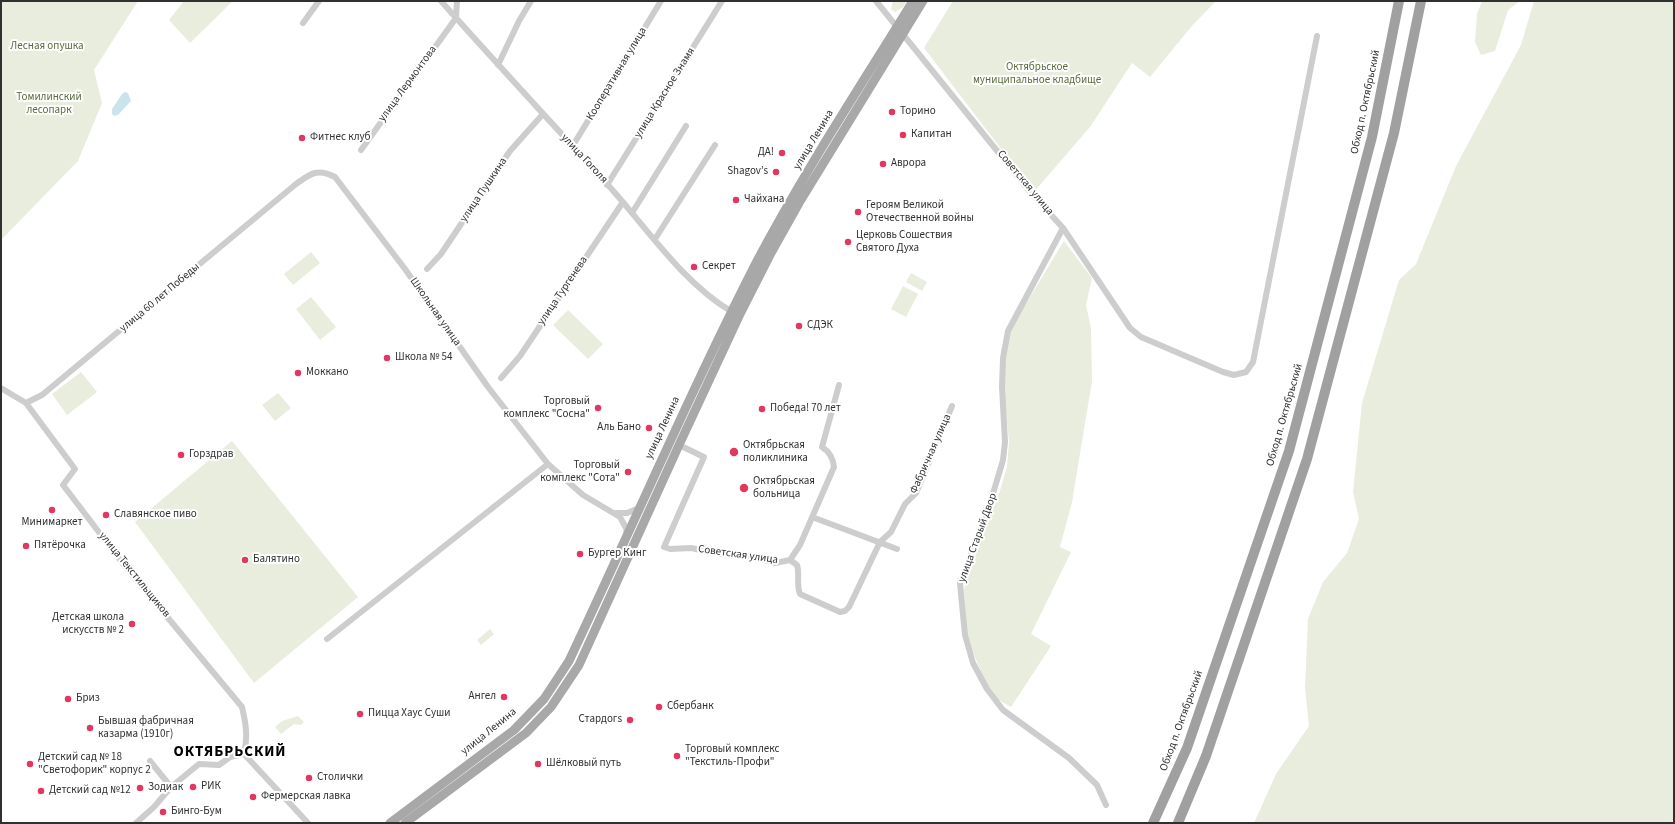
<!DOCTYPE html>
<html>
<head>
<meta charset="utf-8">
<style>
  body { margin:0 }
  #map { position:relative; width:1675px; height:824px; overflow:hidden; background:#fff; font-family:"Source Sans 3",sans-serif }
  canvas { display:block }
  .frame { position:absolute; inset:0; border:2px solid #303030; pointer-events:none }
</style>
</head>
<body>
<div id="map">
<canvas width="1675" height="824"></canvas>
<div class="frame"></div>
</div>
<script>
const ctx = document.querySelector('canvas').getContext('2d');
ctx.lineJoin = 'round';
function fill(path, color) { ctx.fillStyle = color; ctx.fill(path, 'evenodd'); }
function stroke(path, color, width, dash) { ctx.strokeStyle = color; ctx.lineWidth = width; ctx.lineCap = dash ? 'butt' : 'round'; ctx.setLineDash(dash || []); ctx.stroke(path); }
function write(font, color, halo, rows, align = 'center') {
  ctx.font = font + ' "Source Sans 3",sans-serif'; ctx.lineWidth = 4; ctx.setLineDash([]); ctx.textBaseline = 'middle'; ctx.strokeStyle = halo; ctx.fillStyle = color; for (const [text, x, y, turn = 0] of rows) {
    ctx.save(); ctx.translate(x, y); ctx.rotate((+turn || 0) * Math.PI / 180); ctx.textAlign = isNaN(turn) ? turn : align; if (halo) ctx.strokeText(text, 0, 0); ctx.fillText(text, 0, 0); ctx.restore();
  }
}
const green = new Path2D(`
  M1 1H138L94 70 102 103 78 161 1 240Z
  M184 1H233L190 43 169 20Z
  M893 1H907L903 7 895 12 891 9Z
  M953 1H1216L1191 27 1150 77 1132 63 1090 127 1034 192 924 48Z
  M1482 1H1520L1508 10 1495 51 1481 55 1475 42 1477 14Z
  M1534 1H1674V819L1670 823H1254L1276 774 1309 726 1305 688 1308 619 1323 582 1347 553 1359 519 1353 492 1362 403 1399 280 1416 264 1456 166 1521 45Z
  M1064 241 1092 278 1086 305 1091 328 1092 381 1072 502 1060 547 1071 552 1031 634 1051 646 1011 707 997 699 984 679 971 647 967 633 964 590 968 574 998 497 1007 467 1009 442 1003 383V349L1010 330Z
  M311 252 320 263 293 285 284 274Z
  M911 273 927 282 922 291 906 282Z
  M903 286 918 294 906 317 891 309Z
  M311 297 336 327 320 340 296 309Z
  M568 310 603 344 588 359 553 325Z
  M81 372 97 392 67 415 52 394Z
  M278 393 291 408 275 421 262 405Z
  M232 441 358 597 254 683 135 522Z
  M490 629 494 634 481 645 477 640Z
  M298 716 304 722 301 725 294 724 281 734 275 727 282 721Z`);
const water = new Path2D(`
  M125 92 128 93 131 101 118 115 114 116 112 114V109L122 94Z`);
const minor = new Path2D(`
  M441 1C496 63 552 123 608 185 647 228 681 281 732 312
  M876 1 1032 194 1063 228 1130 328 1141 337 1223 372 1234 375 1246 372 1253 362 1317 36
  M456 18 457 1
  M303 23 319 1
  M498 65 519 21 531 1
  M572 147 661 1
  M361 150 456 18
  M607 185 722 1
  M632 213 686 126
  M1063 228 1008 331 1003 358 1002 387 1005 442 1003 460 986 517 960 582 961 594 965 635 973 663 987 689 1003 710 1069 758 1097 785 1106 805
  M655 239 715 145
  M427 269 441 254 510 151 543 114
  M501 378 520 356 623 202
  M1 388 26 403 42 395 296 184C311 173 318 168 335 177L405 269 488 387 548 464 583 495 620 517 626 528 627 535
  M26 403 75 469 63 485 124 565 242 707C246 724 248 737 244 754
  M679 445 704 457 664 547 670 549 691 548 722 554 747 555 775 563 790 560 800 545 834 467C833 458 830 452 822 447L839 385
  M616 513H627L639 508
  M812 517 897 549
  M790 560 797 565C800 574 796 584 800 594L840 612 845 611 849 607 880 542 891 532 905 504 916 493 952 406
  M327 639 548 464
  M150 761 171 787
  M136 823 154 807 171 787 199 764 219 765 230 757 244 754 308 823`);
const primary = new Path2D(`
  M390 823 514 730 544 699 569 661C632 528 690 392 757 261 804 172 860 87 913 1
  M405 823 526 733 551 707 579 665 679 445 739 316 771 253 799 203 923 1`);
const trunk = new Path2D(`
  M1153 823 1187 748 1289 451 1372 137 1399 1
  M1178 823 1206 756 1307 459 1394 133 1421 1`);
const markers = [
  [892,112,4,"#e2375f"],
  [903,135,4,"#e2375f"],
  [302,138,4,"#e2375f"],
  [782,153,4,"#e2375f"],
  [883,164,4,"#e2375f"],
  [776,172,4,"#e2375f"],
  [736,200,4,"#e2375f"],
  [858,212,4,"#e2375f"],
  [848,242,4,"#e2375f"],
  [694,267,4,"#e2375f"],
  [799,326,4,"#e2375f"],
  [387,358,4,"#e2375f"],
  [298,373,4,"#e2375f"],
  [598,408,4,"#e2375f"],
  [762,409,4,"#e2375f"],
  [649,428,4,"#e2375f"],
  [734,452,5,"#e2375f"],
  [181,455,4,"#e2375f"],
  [628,472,4,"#e2375f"],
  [744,488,5,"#e2375f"],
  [52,510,4,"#e2375f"],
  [106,515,4,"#e2375f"],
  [26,546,4,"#e2375f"],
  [580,554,4,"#e2375f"],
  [245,560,4,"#e2375f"],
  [132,624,4,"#e2375f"],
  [504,697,4,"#e2375f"],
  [68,699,4,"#e2375f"],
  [659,707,4,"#e2375f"],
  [360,714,4,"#e2375f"],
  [630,720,4,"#e2375f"],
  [90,728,4,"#e2375f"],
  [677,756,4,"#e2375f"],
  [30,764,4,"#e2375f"],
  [538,764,4,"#e2375f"],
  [309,778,4,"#e2375f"],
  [193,787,4,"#e2375f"],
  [140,788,4,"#e2375f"],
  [41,791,4,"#e2375f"],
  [253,797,4,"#e2375f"],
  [163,812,4,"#e2375f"]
];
const parkNames = [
  ["Лесная опушка",47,47],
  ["Октябрьское",1037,68],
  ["муниципальное кладбище",1037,81],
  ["Томилинский",49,98],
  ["лесопарк",49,111]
];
const streetNames = [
  ["Кооперативная улица",617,74,-59],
  ["улица Лермонтова",408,84,-54],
  ["улица Красное Знамя",665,93,-58],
  ["Обход п. Октябрьский",1366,102,-78],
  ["улица Ленина",814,140,-59],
  ["улица Гоголя",584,159,47],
  ["Советская улица",1025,183,50],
  ["улица Пушкина",484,190,-56],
  ["улица Тургенева",563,291,-56],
  ["улица 60 лет Победы",160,298,-40],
  ["Школьная улица",435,312,55],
  ["Обход п. Октябрьский",1285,415,-74],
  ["улица Ленина",663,428,-65],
  ["Фабричная улица",931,454,-66],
  ["улица Старый Двор",978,538,-70],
  ["Советская улица",738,555,8],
  ["улица Текстильщиков",134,575,51],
  ["Обход п. Октябрьский",1182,721,-70],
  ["улица Ленина",489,732,-39]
];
const poiNames = [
  ["Торино",900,112],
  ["Капитан",911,135],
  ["Фитнес клуб",310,138],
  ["ДА!",774,153,"right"],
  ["Аврора",891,164],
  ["Shagov’s",768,172,"right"],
  ["Чайхана",744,200],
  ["Героям Великой",866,206],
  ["Отечественной войны",866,219],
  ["Церковь Сошествия",856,236],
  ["Святого Духа",856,249],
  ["Секрет",702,267],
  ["СДЭК",807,326],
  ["Школа № 54",395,358],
  ["Моккано",306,373],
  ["Торговый",590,402,"right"],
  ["комплекс \"Сосна\"",590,415,"right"],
  ["Победа! 70 лет",770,409],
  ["Аль Бано",641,428,"right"],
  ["Октябрьская",743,446],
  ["поликлиника",743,459],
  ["Горздрав",189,455],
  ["Торговый",620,466,"right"],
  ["комплекс \"Сота\"",620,479,"right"],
  ["Октябрьская",753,482],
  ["больница",753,495],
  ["Славянское пиво",114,515],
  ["Минимаркет",52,523,"center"],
  ["Пятёрочка",34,546],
  ["Бургер Кинг",588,554],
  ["Балятино",253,560],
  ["Детская школа",124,618,"right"],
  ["искусств № 2",124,631,"right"],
  ["Ангел",496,697,"right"],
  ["Бриз",76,699],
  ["Сбербанк",667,707],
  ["Пицца Хаус Суши",368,714],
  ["Стардогs",622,720,"right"],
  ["Бывшая фабричная",98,722],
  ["казарма (1910г)",98,735],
  ["Торговый комплекс",685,750],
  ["\"Текстиль-Профи\"",685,763],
  ["Детский сад № 18",38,758],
  ["\"Светофорик\" корпус 2",38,771],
  ["Шёлковый путь",546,764],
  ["Столички",317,778],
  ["РИК",201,787],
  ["Зодиак",148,788],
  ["Детский сад №12",49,791],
  ["Фермерская лавка",261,797],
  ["Бинго-Бум",171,812]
];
const districtNames = [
  ["ОКТЯБРЬСКИЙ",230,753]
];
fill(green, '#e8edde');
fill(water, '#cbe4ec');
stroke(minor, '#cdcdcd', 6);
stroke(primary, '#a8a8a8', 9);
stroke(trunk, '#a0a0a0', 10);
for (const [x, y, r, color] of markers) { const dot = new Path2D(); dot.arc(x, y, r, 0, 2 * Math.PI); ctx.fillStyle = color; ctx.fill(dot); stroke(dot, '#fff', 1.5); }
write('11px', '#5a6b3e', '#fff', parkNames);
write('11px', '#303030', '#fff', streetNames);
write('11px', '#303030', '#fff', poiNames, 'left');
ctx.letterSpacing = '1px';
write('bold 15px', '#000', '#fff', districtNames);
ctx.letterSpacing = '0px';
</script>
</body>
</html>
